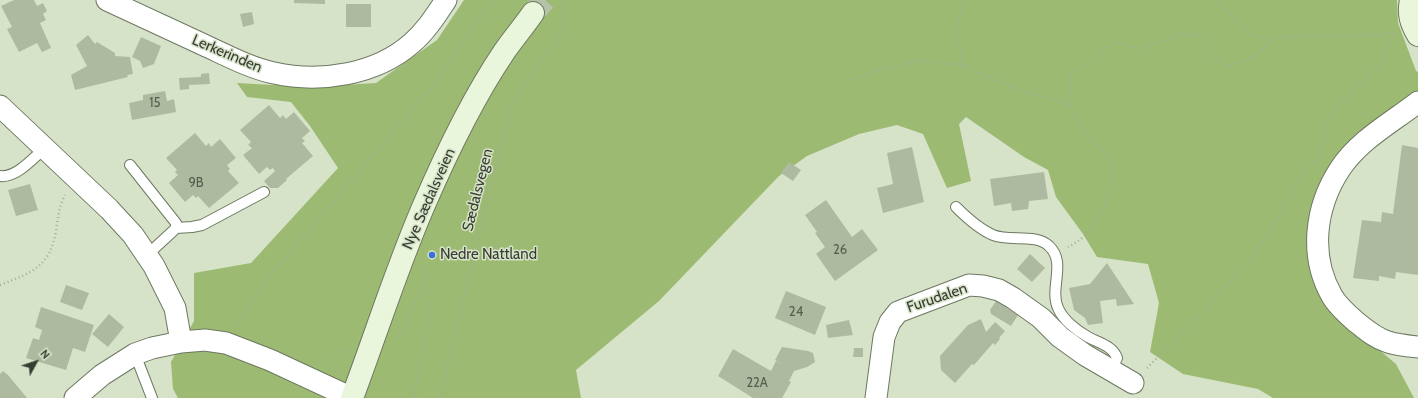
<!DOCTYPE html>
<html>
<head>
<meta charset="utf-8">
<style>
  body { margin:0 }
  #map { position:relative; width:1418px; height:398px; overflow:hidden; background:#d7e3c9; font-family:Cabin,sans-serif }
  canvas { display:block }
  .north { position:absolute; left:16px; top:342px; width:40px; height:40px; -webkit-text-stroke:3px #d7e3c9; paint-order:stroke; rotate:50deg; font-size:11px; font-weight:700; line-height:16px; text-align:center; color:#383d32 }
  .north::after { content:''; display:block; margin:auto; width:14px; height:18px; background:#383d32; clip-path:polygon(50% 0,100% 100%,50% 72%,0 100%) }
</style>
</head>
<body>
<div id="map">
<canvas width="1418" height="398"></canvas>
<div class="north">N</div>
</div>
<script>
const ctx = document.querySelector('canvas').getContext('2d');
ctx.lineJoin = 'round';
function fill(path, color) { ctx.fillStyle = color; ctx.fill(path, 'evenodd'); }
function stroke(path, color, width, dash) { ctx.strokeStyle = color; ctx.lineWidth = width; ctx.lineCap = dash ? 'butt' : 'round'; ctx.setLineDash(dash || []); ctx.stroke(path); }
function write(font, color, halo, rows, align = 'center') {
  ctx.font = font + ' Cabin,sans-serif'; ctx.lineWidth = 3; ctx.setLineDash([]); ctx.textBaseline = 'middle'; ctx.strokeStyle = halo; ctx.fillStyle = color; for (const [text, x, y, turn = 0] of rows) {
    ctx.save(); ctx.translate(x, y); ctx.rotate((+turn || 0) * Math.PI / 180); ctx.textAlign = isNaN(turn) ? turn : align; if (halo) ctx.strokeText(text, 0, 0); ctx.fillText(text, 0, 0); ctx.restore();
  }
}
const green = new Path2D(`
  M464 0H1397L1398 23 1416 71 1418 72V112L1379 130 1311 213 1333 313 1358 337 1378 349 1396 364 1414 398H1273L1258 389 1183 374 1150 352 1159 303 1148 264 1097 257 1083 234 1056 197 1048 170 1024 157 966 117 959 124 971 181 947 188 923 134 897 125 859 134 807 156 779 176 659 301 576 370 581 398H178L173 389 171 362 194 321V273L251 263 338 168 310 126 291 102 247 97 237 83 309 87 376 83 437 40Z`);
const building = new Path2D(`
  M14 0H34L37 6 43 3 47 11 43 14 46 20 40 23 51 48 42 52 37 43 19 52 7 29 12 27 1 6Z
  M294 0H325V4L294 3Z
  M346 4H371V27H346Z
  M252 12 254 24 243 27 240 14Z
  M88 35 95 44 97 42 115 53V56L130 57 133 74 127 75 128 77 75 90 71 75 87 66 76 45Z
  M141 37 161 46 154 64 143 68 140 61 132 57Z
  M209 73 210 84 189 85V89L180 90 179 78 201 77V74Z
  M165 91 167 101 174 99 176 112 132 120 129 103 143 100V95Z
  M269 105 280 118 283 115 286 119 294 112 310 131 302 138 305 141 302 143 313 156 286 179 287 180 278 188H270L264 181 275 171 273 168 270 170 267 167 259 174 243 155 252 148 248 145 251 142 240 130Z
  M195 133 206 146 209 143 211 147 220 139 236 158 227 165 230 169 228 171 239 183 209 208 198 196 196 198 193 195 185 202 169 183 178 175 175 172 177 170 166 158Z
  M1402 145 1418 148V275L1396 272 1395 279 1379 276V281L1353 278 1362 220 1381 222 1382 212 1393 214Z
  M912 147 924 202 883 213 877 188 893 184 887 153Z
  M789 162 801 170 793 181 781 173Z
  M1044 172 1048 199 1029 201 1028 209 1012 211 1011 203 994 206 990 179Z
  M30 184 38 210 16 216 8 190Z
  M826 200 852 237 862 229 878 250 835 281 816 254 825 247 815 233 817 232 805 215Z
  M1030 254 1045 268 1032 282 1017 269Z
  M1107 263 1134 304 1117 306 1116 299 1100 301 1103 323 1088 325 1085 318 1074 310 1069 288 1090 284Z
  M66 285 89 293 82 310 60 302Z
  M786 291 826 307 815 335 775 318Z
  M996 301 1018 315 1011 326 991 314 990 310Z
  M41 307 94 325 85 352 73 348 66 370 26 358 33 338 39 340 42 330 35 327Z
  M109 314 124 327 108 347 92 334Z
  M981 319 986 332 995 322 1005 331 999 338 1000 339 995 345 993 343 974 365 972 364 955 383 941 370 940 356 968 325Z
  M849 320 853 335 828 338 826 325Z
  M782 347 808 351 813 353 815 362 807 367 794 371 789 381 791 382 782 398H753L718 376 733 349 771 371 776 361 784 365 775 360Z
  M854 348H863V357H853Z
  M3 371 8 375 27 398H0V374Z`);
const secondaryTunnel = new Path2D(`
  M533 13 545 0`);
const path = new Path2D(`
  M1213 0 1255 36 1271 39
  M961 65V48L957 33 962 5 965 0
  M849 80 879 70 900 67 919 60 961 65 990 77 1022 92 1047 97 1070 106 1082 127 1100 147 1114 165C1111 176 1110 188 1107 199 1101 221 1088 237 1068 247
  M1070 106V74L1098 57 1102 51 1118 42 1137 49 1164 41 1176 34 1209 36 1211 56 1227 66C1251 60 1255 57 1272 39L1293 36 1381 35 1394 32
  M1321 156 1323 139 1328 121 1338 107 1353 91 1381 64 1388 42 1395 35
  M0 285C31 273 50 267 56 231 58 218 59 206 65 195
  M238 325 265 282 426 93 494 0
  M398 337 405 327 427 272
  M324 363C328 354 340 353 347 348
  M1147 368 1200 315 1253 256 1283 208 1306 170 1321 156H1324
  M414 398 428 323 427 272 422 267
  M440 398 492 179 510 112 519 92 559 38 565 21 563 0`);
const lane = new Path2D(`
  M130 165 176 223V228L172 232 147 255
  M0 176C17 178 33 158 45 148
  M956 207C967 218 979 229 993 235 1009 242 1036 233 1049 246 1067 263 1049 288 1058 308 1063 320 1077 331 1088 337 1099 343 1113 346 1117 358L1111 372
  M176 228 192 227 202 225 264 192
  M135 354 152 398`);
const street = new Path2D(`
  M107 0C139 15 172 30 204 45 226 55 250 68 274 73 320 83 376 75 412 43 426 31 436 15 446 0
  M1418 102C1391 123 1359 140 1340 169 1315 207 1309 256 1332 296 1337 305 1347 314 1355 321 1365 329 1375 338 1388 342 1397 345 1408 346 1418 347
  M0 106 109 209 133 235 154 266 175 308 181 342
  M75 398 102 375 135 354 152 348 181 342 205 340 226 343 270 360 352 398
  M876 398 884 337 890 322 898 312 969 285 983 286 999 290 1013 298 1041 318 1060 337 1085 355 1133 383`);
const secondary = new Path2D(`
  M1411 0C1408 14 1411 23 1418 35
  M352 398C376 334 397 267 424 205 446 154 473 98 504 52 513 39 524 26 533 13`);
const markers = [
  [432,255,4,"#3b6ede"]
];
const numberNames = [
  ["15",155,103],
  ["9B",196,183],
  ["26",840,250],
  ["24",796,312],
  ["22A",757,383]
];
const streetNames = [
  ["Lerkerinden",227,54,23],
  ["Sædalsvegen",478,190,-76],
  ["Nye Sædalsveien",429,199,-66],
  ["Furudalen",937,298,-19]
];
const poiNames = [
  ["Nedre Nattland",440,255]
];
fill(green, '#9cba72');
fill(building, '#aebaa0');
stroke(secondaryTunnel, '#b7c2ab', 22, [22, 11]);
stroke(lane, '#6d7860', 12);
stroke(street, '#6d7860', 23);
stroke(secondary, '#6d7860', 24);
stroke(path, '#a3ac97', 2.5, [1, 3]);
stroke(lane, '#fff', 10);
stroke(street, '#fff', 21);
stroke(secondary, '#eaf6db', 22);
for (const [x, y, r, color] of markers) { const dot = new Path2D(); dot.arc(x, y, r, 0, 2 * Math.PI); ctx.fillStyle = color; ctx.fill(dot); stroke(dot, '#d7e3c9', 1.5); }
write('13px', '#565c4e', null, numberNames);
write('15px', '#383d32', '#d7e3c9', streetNames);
write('15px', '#383d32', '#d7e3c9', poiNames, 'left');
</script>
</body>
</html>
